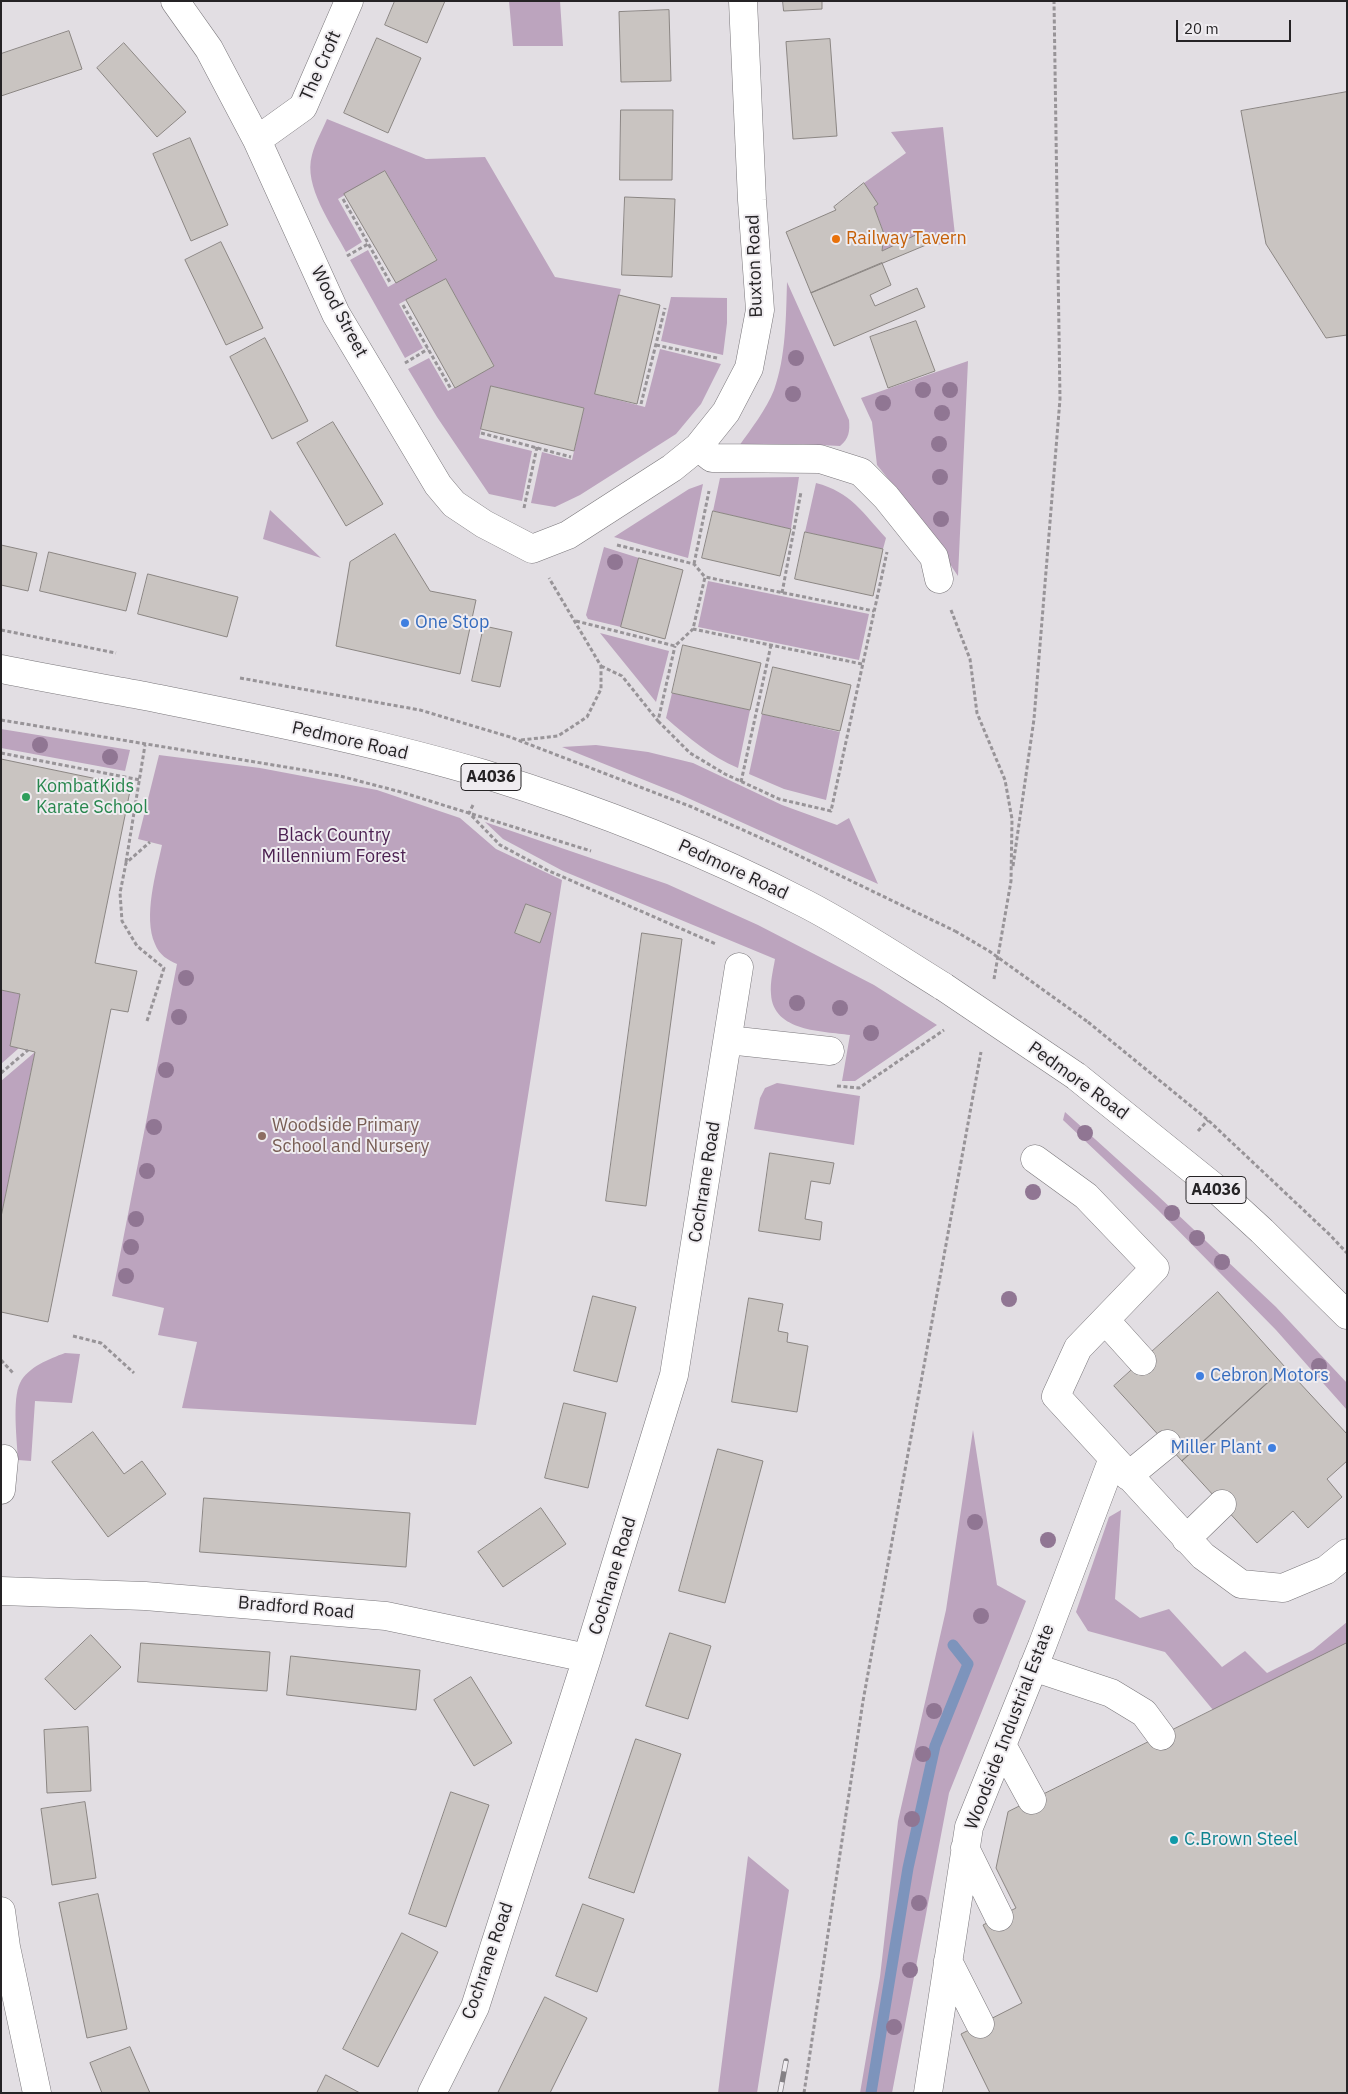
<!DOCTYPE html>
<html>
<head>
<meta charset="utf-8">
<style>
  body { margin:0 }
  #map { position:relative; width:1348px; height:2094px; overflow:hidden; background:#e2dee3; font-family:"IBM Plex Sans",sans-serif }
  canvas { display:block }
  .frame { position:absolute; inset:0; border:2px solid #252325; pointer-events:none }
  .scale { position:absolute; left:1176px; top:20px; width:115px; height:22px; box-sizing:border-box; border:2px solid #252325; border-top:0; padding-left:6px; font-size:15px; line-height:18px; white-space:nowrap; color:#252325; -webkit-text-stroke:4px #efecf0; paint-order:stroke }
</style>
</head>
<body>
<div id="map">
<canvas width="1348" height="2094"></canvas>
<div class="frame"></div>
<div class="scale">20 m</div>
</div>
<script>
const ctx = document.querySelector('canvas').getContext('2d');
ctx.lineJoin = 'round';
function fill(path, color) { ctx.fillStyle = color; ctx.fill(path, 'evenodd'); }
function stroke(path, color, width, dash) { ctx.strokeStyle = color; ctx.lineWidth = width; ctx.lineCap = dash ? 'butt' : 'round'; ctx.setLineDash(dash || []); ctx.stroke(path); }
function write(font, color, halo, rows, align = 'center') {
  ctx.font = font + ' "IBM Plex Sans",sans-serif'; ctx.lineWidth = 4; ctx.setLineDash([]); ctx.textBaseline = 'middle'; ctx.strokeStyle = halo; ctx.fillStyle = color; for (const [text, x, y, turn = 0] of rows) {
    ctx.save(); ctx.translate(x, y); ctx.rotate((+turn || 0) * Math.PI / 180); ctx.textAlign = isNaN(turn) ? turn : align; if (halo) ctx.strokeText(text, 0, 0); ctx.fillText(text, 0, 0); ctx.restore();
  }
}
const green = new Path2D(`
  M509 1H560L563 46H513Z
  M327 119 426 159 485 157 555 277 621 289 595 394 645 407 660 349 721 364 701 404 676 434 580 495 555 507 531 503 542 452 572 460 584 408 491 386 479 438 532 451 522 501 489 494 437 417 408 369 429 358 448 391 494 366 446 279 399 304 423 348 405 358 350 260 368 250 388 287 437 259 385 171 338 199 362 242 346 252C332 225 303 186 312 155 315 143 322 131 327 119Z
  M943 127 956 244 926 245 920 234 882 251 884 234 874 207 878 204 864 183 906 153 891 132Z
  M787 282 849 420C850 431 849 439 840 446L802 444 739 446C751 429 766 410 774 390 786 357 786 317 787 282Z
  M671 297 727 298V323L723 355 661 341Z
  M968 361 958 576 911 507 877 465 872 422 861 398Z
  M799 477 791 529 713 511 720 478Z
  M816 483C851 492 863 513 886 538L883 549 805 532Z
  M703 484 688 558 614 537 689 489Z
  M270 510 321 558 263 539Z
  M604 547 639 558 621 627 588 619 586 615Z
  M708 581 869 614 859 660 698 627Z
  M600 633 669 651 656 702Z
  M672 693 750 710 738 768C710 756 689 738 666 718Z
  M762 714 840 732 826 800 784 789 749 774Z
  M1 729 130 750 125 771 1 748Z
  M596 745 648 752 693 763 782 805 837 825 849 818 878 884 679 794 562 747Z
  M159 755 260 768 377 790 460 818 496 849 562 880 476 1425 182 1408 197 1342 158 1335 164 1308 112 1296 177 964C168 960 159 955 155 944 143 917 156 873 162 845L138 839ZM526 904 551 913 540 943 515 933Z
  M485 822 667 884 758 925 874 985 937 1025 855 1081H842L850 1035C823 1031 773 1032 771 994 770 982 773 971 775 959L563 871 503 839Z
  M1 990 20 994 10 1046 19 1048 1 1064Z
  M35 1052 1 1217V1081Z
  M777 1083 860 1096 854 1145 754 1129 760 1098 765 1088Z
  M1065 1112 1157 1195 1276 1307 1347 1383V1410L1276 1330 1158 1210 1063 1120Z
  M65 1353 80 1354 72 1403 35 1401 31 1461 18 1460C17 1441 12 1399 20 1383 28 1367 49 1359 65 1353Z
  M973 1430 997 1585 1026 1601 949 1793 892 2093H860L880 1977 898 1821 946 1610Z
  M1121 1510 1115 1599 1140 1618 1169 1609 1222 1667 1245 1651 1267 1673 1313 1650 1347 1622V1643L1213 1710 1165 1652 1088 1631 1076 1612 1109 1517Z
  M748 1856 789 1890 757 2093H718Z`);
const stream = new Path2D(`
  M871 2093 908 1868 935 1746 968 1664 953 1645`);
const building = new Path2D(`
  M395 1H445L427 43 385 25Z
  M783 1H822V9L784 11Z
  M669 10 671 81 621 82 619 12Z
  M69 31 82 69 1 96V54Z
  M377 38 421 58 388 133 344 113Z
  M830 39 837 136 793 139 786 42Z
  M124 43 186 112 157 137 97 68Z
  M1347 92V335L1326 338 1266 244 1241 111Z
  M621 110H673L672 180H620Z
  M190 138 228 225 191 241 153 154Z
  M385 171 437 260 396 283 344 194Z
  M864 183 878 204 874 207 884 234 882 251 920 233 926 245 811 293 786 232 836 210 834 207Z
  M625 197 675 199 672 277 622 275Z
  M221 242 263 328 226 345 185 260Z
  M882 263 891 285 870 295 875 306 917 288 925 307 834 346 811 293Z
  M446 279 494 366 455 388 406 300Z
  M619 295 660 305 637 404 595 394Z
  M916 321 935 371 888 388 870 337Z
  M265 338 308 421 272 439 230 357Z
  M491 386 584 408 574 451 481 429Z
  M333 422 383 504 346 526 297 443Z
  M713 511 791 529 780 576 702 558Z
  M805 532 883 549 873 596 795 579Z
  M395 534 430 591 476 600 460 674 336 646 350 562Z
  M1 545 37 553 28 591 1 585Z
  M49 552 136 573 126 611 40 591Z
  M639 558 683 570 665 639 621 627Z
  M148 574 238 597 227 637 138 614Z
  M484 626 512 632 500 687 472 681Z
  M683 645 761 663 750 710 672 693Z
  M773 667 851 685 840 731 762 714Z
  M1 759 131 786 95 963 137 971 128 1012 111 1009 48 1322 1 1312V1217L35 1052 10 1046 20 994 1 990Z
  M526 904 551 913 540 943 515 933Z
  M642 933 682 939 646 1206 606 1201Z
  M770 1153 834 1163 830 1184 811 1181 805 1219 822 1222 820 1240 759 1231Z
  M1218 1292 1285 1367 1182 1461 1114 1386Z
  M593 1296 636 1307 617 1382 574 1371Z
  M749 1298 783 1304 778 1331 788 1333 787 1342 808 1346 797 1412 732 1402Z
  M1285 1367 1347 1434V1461L1327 1479 1342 1497 1308 1528 1293 1511 1257 1543 1182 1461Z
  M564 1403 606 1413 588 1488 545 1478Z
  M93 1432 124 1474 142 1461 166 1494 108 1537 52 1462Z
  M718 1449 763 1461 725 1603 679 1591Z
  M204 1498 410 1513 406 1567 200 1552Z
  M541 1508 566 1544 503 1587 478 1552Z
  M670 1633 711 1646 688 1719 646 1706Z
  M91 1635 121 1667 75 1710 45 1679Z
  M141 1643 270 1652 267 1691 138 1682Z
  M1347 1643V2093H990L961 2034 1022 2003 983 1925 1016 1908 996 1868 1008 1812Z
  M291 1656 420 1670 416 1710 287 1695Z
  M471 1677 512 1743 474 1766 434 1700Z
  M88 1727 91 1791 47 1793 44 1730Z
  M636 1739 681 1754 634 1893 589 1878Z
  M451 1792 489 1805 446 1927 409 1914Z
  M85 1802 96 1878 52 1885 41 1809Z
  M98 1894 127 2029 87 2038 59 1903Z
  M583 1904 624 1919 597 1992 556 1976Z
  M402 1933 438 1952 378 2067 343 2049Z
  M545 1997 587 2018 550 2093H498Z
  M130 2047 150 2093H102L90 2063Z
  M326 2075 360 2093H317Z`);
const path = new Path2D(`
  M343 199 391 284
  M347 256 368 244
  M403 305 451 389
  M656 345 717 358
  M405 363 428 349
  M641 404 665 308
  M481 433 571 457
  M524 508 537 447
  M617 545 694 564 705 577
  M694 564 709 491
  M782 593 801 492
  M951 610 970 659 977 713 1005 780 1012 819 1011 881 994 979
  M576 621 675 646 693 629
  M1 630 116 653
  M862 664 693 629 705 577 874 611
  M601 666 622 676 658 721 675 646
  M240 678 420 710 510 737 692 807 783 848 955 931
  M1 720 340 776 401 792 591 851
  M658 721 690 753 725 774 779 799 831 811 887 552
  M521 740 558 736 587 717 601 689V666L549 578
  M1 753 140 780
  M741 782 771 645
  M473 805 469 813 500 845 547 870 716 944
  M126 862 145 745
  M1013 866 1034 719 1060 399 1054 1
  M147 1021 164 968 137 946 122 921 120 893 126 863 150 842
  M1088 1022 1208 1120 1330 1235 1347 1253
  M1 1073 28 1050
  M837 1086 859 1088 944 1030
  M1198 1131 1208 1120
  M73 1336 101 1343 134 1373
  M1 1360 13 1373
  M804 2093 863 1701 981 1052`);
const minor = new Path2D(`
  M175 1 209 49 257 140 336 314 438 485 454 504 484 524 532 549 568 535 672 468 698 447 726 412 749 368 760 310 752 200 743 1
  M257 140 303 107 349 1
  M698 447 712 458 820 459 861 472 886 497 934 557 939 579
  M728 1040 830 1051
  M1035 1159 1086 1196 1155 1268 1078 1348 1056 1396 1203 1556 1241 1584 1283 1588 1326 1570 1347 1553
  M1105 1320 1142 1361
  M1128 1476 1167 1444
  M1 1490 4 1459
  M1186 1539 1222 1504
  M1 1591 145 1596 386 1616 587 1658
  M1033 1667 1111 1693 1144 1713 1161 1736
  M1002 1745 1032 1800
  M965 1848 999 1917
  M1 1911 6 1947 37 2093
  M948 1961 980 2024
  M432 2093 475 2007 587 1658 674 1375 739 967
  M928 2093 969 1827 1042 1646 1113 1458`);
const highway = new Path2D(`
  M1 669C49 679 97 687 145 696 258 719 373 741 484 774 594 808 704 851 806 904 854 929 899 959 944 987
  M1076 1076 1214 1187 1262 1231 1347 1315`);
const rail = new Path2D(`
  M780 2093 786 2061`);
const pathBridge = new Path2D(`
  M955 931 989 951 1088 1022`);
const highwayBridge = new Path2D(`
  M944 987 1076 1076`);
const trees = [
  [796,358],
  [923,390],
  [950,390],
  [793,394],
  [883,403],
  [942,413],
  [939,444],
  [940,477],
  [941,519],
  [615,562],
  [40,745],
  [110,757],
  [186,978],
  [797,1003],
  [840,1008],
  [179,1017],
  [871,1033],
  [166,1070],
  [154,1127],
  [1085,1133],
  [147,1171],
  [1033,1192],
  [1172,1213],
  [136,1219],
  [1197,1238],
  [131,1247],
  [1222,1262],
  [126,1276],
  [1009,1299],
  [1319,1366],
  [975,1522],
  [1048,1540],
  [981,1616],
  [934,1711],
  [923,1754],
  [912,1819],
  [919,1903],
  [910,1970],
  [894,2027]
];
const markers = [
  [836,239,5,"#e8710a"],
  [405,623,5,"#3f7fe0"],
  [26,797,5,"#2e9e5b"],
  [262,1136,5,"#8d6e63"],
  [1200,1376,5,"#3f7fe0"],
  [1272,1448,5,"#3f7fe0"],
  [1174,1840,5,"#0f9aa8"]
];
const shields = [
  [491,777,60],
  [1216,1190,60]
];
const shieldNames = [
  ["A4036",491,777],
  ["A4036",1216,1190]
];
const streetNames = [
  ["The Croft",321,66,-66],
  ["Buxton Road",755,266,-92],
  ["Wood Street",339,312,62],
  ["Pedmore Road",350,741,13],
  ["Pedmore Road",733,870,25],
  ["Pedmore Road",1078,1081,36],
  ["Cochrane Road",705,1182,-81],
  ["Cochrane Road",613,1576,-73],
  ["Bradford Road",296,1608,5],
  ["Woodside Industrial Estate",1010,1727,-69],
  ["Cochrane Road",488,1961,-71]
];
const foodNames = [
  ["Railway Tavern",846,239]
];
const shopNames = [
  ["One Stop",415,623],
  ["Cebron Motors",1210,1376],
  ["Miller Plant",1262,1448,"right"]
];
const leisureNames = [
  ["KombatKids",36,787],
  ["Karate School",36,808]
];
const parkNames = [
  ["Black Country",334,836],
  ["Millennium Forest",334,857]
];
const educationNames = [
  ["Woodside Primary",272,1126],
  ["School and Nursery",272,1147]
];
const cultureNames = [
  ["C.Brown Steel",1184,1840]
];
fill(green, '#bca4be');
stroke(stream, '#7d94bc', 11);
fill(building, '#c9c4c1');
stroke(building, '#8b8683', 1);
stroke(minor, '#7a777b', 29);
stroke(highway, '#7a777b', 29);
stroke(path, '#989498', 3, [4, 2.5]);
stroke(minor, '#fff', 28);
stroke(highway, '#fff', 28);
stroke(rail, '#848185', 5.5);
stroke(rail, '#efecf0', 4, [11]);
stroke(highwayBridge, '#7a777b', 29, []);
stroke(pathBridge, '#989498', 3, [4, 2.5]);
stroke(highwayBridge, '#fff', 28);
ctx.fillStyle = '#907693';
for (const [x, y] of trees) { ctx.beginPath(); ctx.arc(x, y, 8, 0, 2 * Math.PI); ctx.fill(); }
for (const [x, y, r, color] of markers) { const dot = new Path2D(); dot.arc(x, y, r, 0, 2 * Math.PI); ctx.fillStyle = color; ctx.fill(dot); stroke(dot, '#efecf0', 2); }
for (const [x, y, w] of shields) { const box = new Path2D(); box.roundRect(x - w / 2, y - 13.5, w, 27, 4); ctx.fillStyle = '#efecf0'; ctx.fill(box); stroke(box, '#252325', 1); }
write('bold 16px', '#252325', null, shieldNames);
write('18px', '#252325', '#efecf0', streetNames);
write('18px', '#c56008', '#efecf0', foodNames, 'left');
write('18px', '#366cbe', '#efecf0', shopNames, 'left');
write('18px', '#27864d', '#efecf0', leisureNames, 'left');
write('18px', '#4c2151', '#efecf0', parkNames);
write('18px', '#785e54', '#efecf0', educationNames, 'left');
write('18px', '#0d838f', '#efecf0', cultureNames, 'left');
</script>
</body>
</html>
